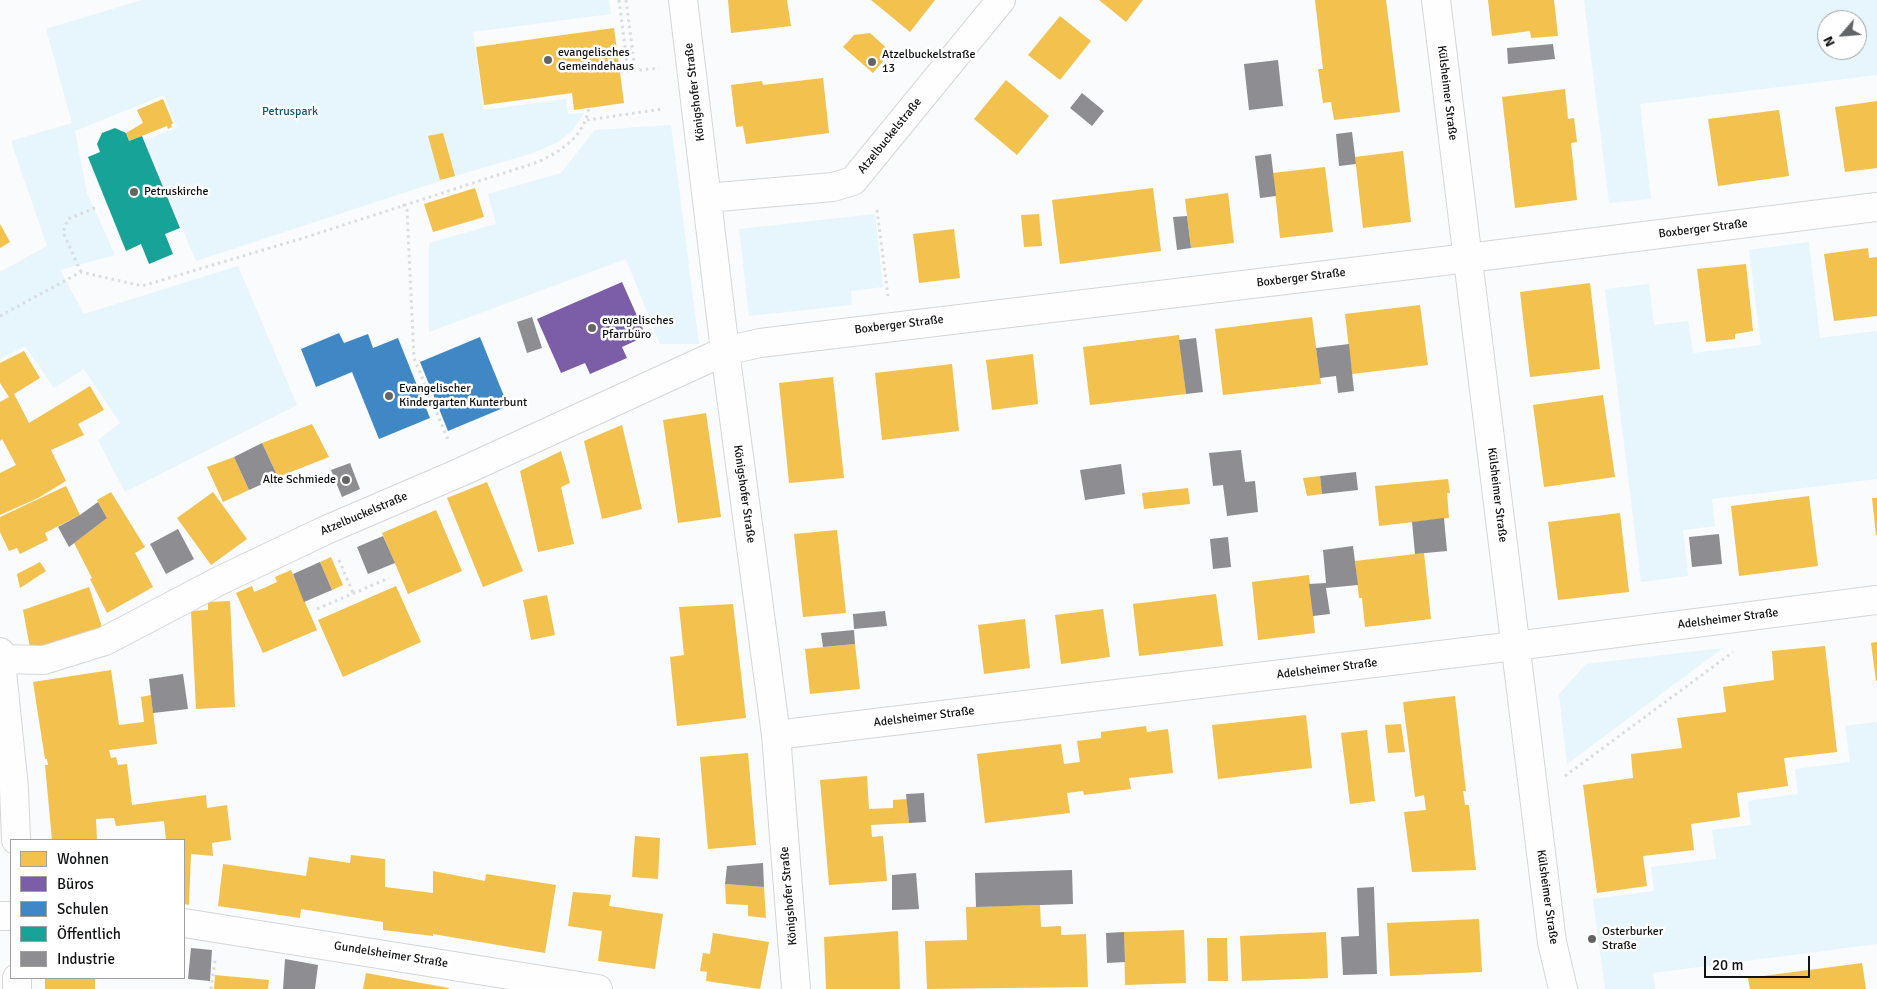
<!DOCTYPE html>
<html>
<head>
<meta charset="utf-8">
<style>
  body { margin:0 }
  #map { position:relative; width:1877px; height:989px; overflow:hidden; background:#f9fbfc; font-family:Signika,sans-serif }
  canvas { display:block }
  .legend { position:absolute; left:10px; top:839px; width:175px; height:140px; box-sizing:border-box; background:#fff; border:1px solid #a0a0a1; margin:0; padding:6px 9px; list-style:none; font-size:15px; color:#111213 }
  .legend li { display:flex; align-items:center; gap:10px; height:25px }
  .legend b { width:25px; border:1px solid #a0a0a1 }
  .north { position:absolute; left:1817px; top:10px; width:50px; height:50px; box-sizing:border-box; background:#fff; border:1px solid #a0a0a1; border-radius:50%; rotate:243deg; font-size:14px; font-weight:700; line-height:20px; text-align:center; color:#111213 }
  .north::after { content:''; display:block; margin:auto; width:18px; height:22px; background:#626465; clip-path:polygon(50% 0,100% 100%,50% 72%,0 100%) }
  .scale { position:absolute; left:1704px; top:956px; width:106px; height:22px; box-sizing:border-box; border:2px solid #111213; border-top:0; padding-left:6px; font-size:15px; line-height:18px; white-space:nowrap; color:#111213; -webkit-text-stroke:4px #fff; paint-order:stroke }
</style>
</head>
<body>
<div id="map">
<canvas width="1877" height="989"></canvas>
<ul class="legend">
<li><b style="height:14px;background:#f2c14e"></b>Wohnen</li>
<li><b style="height:14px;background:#7b5ea7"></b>Büros</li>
<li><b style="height:14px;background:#3f88c5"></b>Schulen</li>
<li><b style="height:14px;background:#17a398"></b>Öffentlich</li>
<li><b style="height:14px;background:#8d8d92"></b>Industrie</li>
</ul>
<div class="north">N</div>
<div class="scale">20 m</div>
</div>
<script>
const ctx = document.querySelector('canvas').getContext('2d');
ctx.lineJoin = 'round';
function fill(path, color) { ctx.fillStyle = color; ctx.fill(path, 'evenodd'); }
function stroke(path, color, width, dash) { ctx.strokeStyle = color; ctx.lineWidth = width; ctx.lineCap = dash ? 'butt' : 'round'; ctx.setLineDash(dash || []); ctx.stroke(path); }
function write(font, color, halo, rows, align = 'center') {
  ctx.font = font + ' Signika,sans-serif'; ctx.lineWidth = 5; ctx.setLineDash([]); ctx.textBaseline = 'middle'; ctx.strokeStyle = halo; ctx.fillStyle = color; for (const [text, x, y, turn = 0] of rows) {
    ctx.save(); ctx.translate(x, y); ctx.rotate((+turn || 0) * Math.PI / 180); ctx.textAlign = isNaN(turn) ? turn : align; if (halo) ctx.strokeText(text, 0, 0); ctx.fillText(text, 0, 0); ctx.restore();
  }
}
const green = new Path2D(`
  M142 0H609L611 14 473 32 484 110 566 99 568 114 584 113 572 131 558 142 533 153 455 176 196 261 145 140 177 127 164 95 75 131 87 193 115 255 60 270 84 314 238 266 297 405 125 492 98 440 120 423 84 369 54 388 25 346 0 359V272L47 246 11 141 72 123 46 29Z
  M1584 0H1877V75L1640 104 1651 199 1609 203ZM1827 20H1857V50H1827Z
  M671 125 699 344H660L626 259 429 332V243L496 224 488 194 561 173 595 130Z
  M875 214 883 287 851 291 852 305 749 316 739 229Z
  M1809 242 1820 338 1877 331V479L1712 499 1715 526 1683 530 1688 576 1641 582 1605 289 1649 284 1654 325 1688 321 1693 353 1761 345 1749 250Z
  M1723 648 1567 764 1559 694 1586 664Z
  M1877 722V944L1653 973 1655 989H1605L1593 899 1654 891 1651 867 1716 859 1712 830 1751 825 1748 801 1798 794 1795 769 1850 762 1845 726Z`);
const homes = new Path2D(`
  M728 0H787L791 26 731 33Z
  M871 0H935L910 32Z
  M1099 0H1143L1126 22Z
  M1315 0H1386L1400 112 1334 120 1331 102 1323 103 1318 69H1323Z
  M1488 0H1554L1558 36 1531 38 1530 31 1492 36Z
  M1060 16 1091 41 1060 80 1028 55Z
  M614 28 624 103 574 110 572 93 484 105 476 47Z
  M870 33 891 52 873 73 843 47 854 35Z
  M823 78 829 133 746 144 743 126 736 127 731 85 762 81 763 85Z
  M1006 80 1049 116 1017 155 974 119Z
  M1565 89 1568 119 1574 118 1577 142 1571 143 1577 200 1515 208 1502 97Z
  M163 99 173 123 171 125 172 127 168 129 167 126 129 141 126 133 143 123 137 110Z
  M1877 101V168L1845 172 1835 107Z
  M1779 110 1789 176 1718 186 1708 119Z
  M443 133 455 176 440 180 428 136Z
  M1403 151 1411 222 1363 228 1355 157Z
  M1325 167 1333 232 1280 238 1273 173Z
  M475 188 484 217 433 232 424 204Z
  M1153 188 1161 251 1060 264 1052 200Z
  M1228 193 1234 243 1191 248 1185 199Z
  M1039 214 1042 246 1024 247 1021 215Z
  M0 224 10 242 0 248Z
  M954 229 960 278 919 283 913 234Z
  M1868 248 1869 258 1877 257V316L1834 321 1824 254Z
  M1746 264 1753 331 1735 334V339L1706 342 1697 269Z
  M1590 283 1600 369 1530 377 1520 292Z
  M1420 305 1428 365 1352 374 1345 314Z
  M1312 317 1321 384 1223 395 1215 329Z
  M1179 335 1186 394 1090 405 1083 347Z
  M24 351 40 378 14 394 29 423 90 386 104 410 78 424 84 435 51 450 66 481 38 498 0 515V473L16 465 2 439 0 441V402L9 397 0 383V363Z
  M1033 354 1038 404 992 410 986 360Z
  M952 364 959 431 882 440 875 373Z
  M833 377 844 478 789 483 779 383Z
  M1603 395 1615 477 1544 487 1533 405Z
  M706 413 721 517 678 523 663 420Z
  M312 424 329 457 278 477 262 443Z
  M622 425 642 509 602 519 584 441Z
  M561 451 570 483 561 487 574 544 538 552 520 471Z
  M234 457 249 490 223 502 207 467Z
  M1320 476 1322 494 1307 496 1303 478Z
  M1448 479 1450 493H1447L1449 518 1379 526 1375 486Z
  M487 482 523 571 483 587 447 498Z
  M66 486 80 515 45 533 48 540 20 554 17 548 9 551 0 532V517Z
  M1188 488 1190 504 1144 509 1142 493Z
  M111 492 145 547 135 553 153 587 107 613 90 579 92 578 74 543 107 518 97 500Z
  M213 492 247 539 211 565 177 518Z
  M1809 496 1818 566 1739 576 1731 506Z
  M1872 498H1877V535H1876Z
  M436 510 462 571 408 594 382 533Z
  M1620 513 1629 592 1558 600 1548 522Z
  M837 530 846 613 803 617 794 534Z
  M1424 553 1431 619 1365 627 1362 598H1359L1355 561Z
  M331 557 343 585 332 590 320 562Z
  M40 562 46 571 20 588 17 574Z
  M291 570 317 630 263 653 236 593 252 586 254 592 264 588 277 582 275 577Z
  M1309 575 1315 633 1258 640 1252 582Z
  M396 586 421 642 343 677 318 620Z
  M89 587 102 627 31 653 23 610Z
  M1216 594 1223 646 1139 656 1133 604Z
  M547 595 555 635 531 640 523 600Z
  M230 601 235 707 196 709 191 611 208 610V602Z
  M733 604 746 718 677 726 670 657 684 655 679 607Z
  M1103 609 1110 657 1061 664 1055 615Z
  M1025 619 1030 668 984 674 978 625Z
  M1877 642V681H1876L1871 643Z
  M855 644 860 689 810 694 805 649Z
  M1825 646 1837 752 1784 758 1788 786 1737 793 1740 817 1691 824 1694 850 1643 856 1647 886 1597 893 1583 785 1633 778 1631 754 1682 748 1677 718 1726 712 1723 687 1774 680 1772 651Z
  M111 670 119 725 144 722 141 697 151 695 157 744 109 750 111 758 116 757 118 765 127 764 132 805 206 795 207 808 227 805 231 840 212 843 213 856 191 854 189 905 184 904V840H166L164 821 116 826 114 818 96 819 97 840H52L45 765H48L47 759H45L33 682Z
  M1455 696 1466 791H1463L1465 805H1469L1476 870 1412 872 1404 812 1426 810 1424 795 1415 797 1403 702Z
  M1306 715 1312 768 1218 779 1212 725Z
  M1401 724 1405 752 1388 753 1385 725Z
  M1146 726 1147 732 1168 729 1173 773 1129 778 1131 789 1084 795 1083 791 1067 793 1070 813 985 823 977 754 1061 744 1064 764 1080 762 1077 741 1101 738V732Z
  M1367 730 1375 801 1350 804 1341 733Z
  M748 753 756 845 708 849 700 757Z
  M867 776 869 809 893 808V800L907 799 909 823 871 825 872 837 883 836 887 881 829 885 820 780Z
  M635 836 660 838 658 879 632 877Z
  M351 855 385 859V887L433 893V871L485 881 486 874 556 885 545 953 433 934V936L383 930V922L301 909 300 918 218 906 223 864 306 876 309 857 350 863Z
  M725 884 764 887 766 918 748 916V905L726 904Z
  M573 892 611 895 609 906 663 914 655 969 598 961 602 931 568 926Z
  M1040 905 1041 927 1061 926V935L1086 934 1088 987 927 989 925 941 967 940 966 907Z
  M1479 919 1482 972 1390 976 1387 923Z
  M1184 930 1186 983 1125 985 1124 932Z
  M898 931 900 989H826L824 937Z
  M1326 932 1328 978 1242 981 1240 936Z
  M713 933 769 942 760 989 706 981 707 972 700 971 703 953 710 954Z
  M1207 938H1227L1228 981H1208Z
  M1862 963 1866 989H1750L1748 978Z
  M366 973 449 988V989H363Z
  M215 975 269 980 268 989H214Z
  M45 978H95V989H45Z`);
const offices = new Path2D(`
  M622 282 646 336 622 347 627 358 590 374 585 363 561 373 537 319Z`);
const schools = new Path2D(`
  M339 333 344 343 368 334 373 348 398 338 430 418 379 439 352 372 316 387 301 349Z
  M480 337 508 406 448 431 420 362Z`);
const public = new Path2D(`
  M115 128 126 133 129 141 142 136 180 228 165 234 173 254 149 264 141 244 126 251 88 157 100 152 97 144 102 133Z`);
const industry = new Path2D(`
  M1553 44 1555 59 1508 64 1507 48Z
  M1278 60 1283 106 1249 110 1244 64Z
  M1082 93 1104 111 1092 126 1070 108Z
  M1352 132 1356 164 1339 166 1336 134Z
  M1271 154 1276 196 1260 198 1255 156Z
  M1187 216 1191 248 1177 250 1173 217Z
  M532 317 542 348 527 353 517 322Z
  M1196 338 1203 392 1186 394 1179 340Z
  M1349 344 1354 391 1338 393 1336 376 1320 378 1316 348Z
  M262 443 278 477 249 490 234 457Z
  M1241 450 1245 482 1255 481 1258 512 1227 516 1223 485 1213 486 1209 453Z
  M350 463 360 489 342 497 331 470Z
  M1121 464 1125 494 1085 500 1080 470Z
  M1356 472 1358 490 1322 494 1320 476Z
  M98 502 107 518 69 547 58 527 80 515Z
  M1444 518 1447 551 1415 554 1412 522Z
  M178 529 194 559 166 574 150 544Z
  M1719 534 1722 564 1692 567 1689 537Z
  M383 536 395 563 368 574 357 547Z
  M1228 537 1231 567 1213 569 1210 539Z
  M1353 546 1358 585 1326 588 1330 614 1313 616 1309 584 1326 583 1323 550Z
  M320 562 332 590 304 602 293 574Z
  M885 611 887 626 854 629 853 614Z
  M854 630 855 644 823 647 821 633Z
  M183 674 188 709 153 713 149 679Z
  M924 793 926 822 909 823 906 794Z
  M763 863 764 887 725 884 727 866Z
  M1072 870 1073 904 976 907 975 873Z
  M916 873 919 909 892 910V875Z
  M1374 887 1377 974 1343 975 1341 937 1359 936 1357 888Z
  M1124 932 1125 962 1107 963 1106 933Z
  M191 948 212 950 210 981 188 979Z
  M285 959 318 965 315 989H283Z`);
const path = new Path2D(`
  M619 0 628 71
  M626 0 635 70
  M620 72 659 68
  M587 120 663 109
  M403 204 407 210 414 358 449 442
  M877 210 888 296
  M81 272 63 232 68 219 97 207
  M0 316 81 272 142 286 300 239 538 162C562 150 583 138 589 108
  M339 560 353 593
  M317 609 389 578
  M1565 776 1733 652
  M211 989 215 960`);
const minor = new Path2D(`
  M683 0 725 351 776 735 796 989
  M1436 0 1552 942 1563 989
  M707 198 833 187 853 181 1001 0
  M0 659 44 660 105 641 219 581 326 530 461 472 725 351 760 343 1468 258 1877 207
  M776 735 1515 646 1877 600
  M0 916H11
  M184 923 598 989`);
const tertiary = new Path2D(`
  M0 652 14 788 16 840
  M17 989V978`);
const markers = [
  [548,60,5,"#626465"],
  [872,62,5,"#626465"],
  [134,192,5,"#626465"],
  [592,328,5,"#626465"],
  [389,396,5,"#626465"],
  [346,480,5,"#626465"],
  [1592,939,5,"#626465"]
];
const poiNames = [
  ["evangelisches",558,53],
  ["Gemeindehaus",558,67],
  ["Atzelbuckelstraße",882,55],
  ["13",882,69],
  ["Petruskirche",144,192],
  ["evangelisches",602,321],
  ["Pfarrbüro",602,335],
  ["Evangelischer",399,389],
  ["Kindergarten Kunterbunt",399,403],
  ["Alte Schmiede",336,480,"right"],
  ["Osterburker",1602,932],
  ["Straße",1602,946]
];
const streetNames = [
  ["Königshofer Straße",695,92,-97],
  ["Külsheimer Straße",1447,93,83],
  ["Atzelbuckelstraße",890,136,-51],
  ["Boxberger Straße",1703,229,-7],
  ["Boxberger Straße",1301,278,-7],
  ["Boxberger Straße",899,325,-7],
  ["Königshofer Straße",744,494,82],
  ["Külsheimer Straße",1497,495,83],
  ["Atzelbuckelstraße",364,514,-23],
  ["Adelsheimer Straße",1728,619,-7],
  ["Adelsheimer Straße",1327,669,-7],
  ["Adelsheimer Straße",924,717,-7],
  ["Königshofer Straße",789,896,-95],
  ["Külsheimer Straße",1547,897,82],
  ["Gundelsheimer Straße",391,955,9]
];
const parkNames = [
  ["Petruspark",290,112]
];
fill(green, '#e7f5fd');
fill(homes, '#f2c14e');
fill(offices, '#7b5ea7');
fill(schools, '#3f88c5');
fill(public, '#17a398');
fill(industry, '#8d8d92');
stroke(minor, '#d5d6d7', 30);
stroke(tertiary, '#d5d6d7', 30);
stroke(path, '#dbdcdd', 3, [2.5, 4]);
stroke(minor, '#fefeff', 28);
stroke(tertiary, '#fefeff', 28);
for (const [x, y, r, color] of markers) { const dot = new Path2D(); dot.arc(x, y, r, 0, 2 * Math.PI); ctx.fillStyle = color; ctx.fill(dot); stroke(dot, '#fff', 2); }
write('12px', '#111213', '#fff', poiNames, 'left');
write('12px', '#111213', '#fff', streetNames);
write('12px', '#0b5774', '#fff', parkNames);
</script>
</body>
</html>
